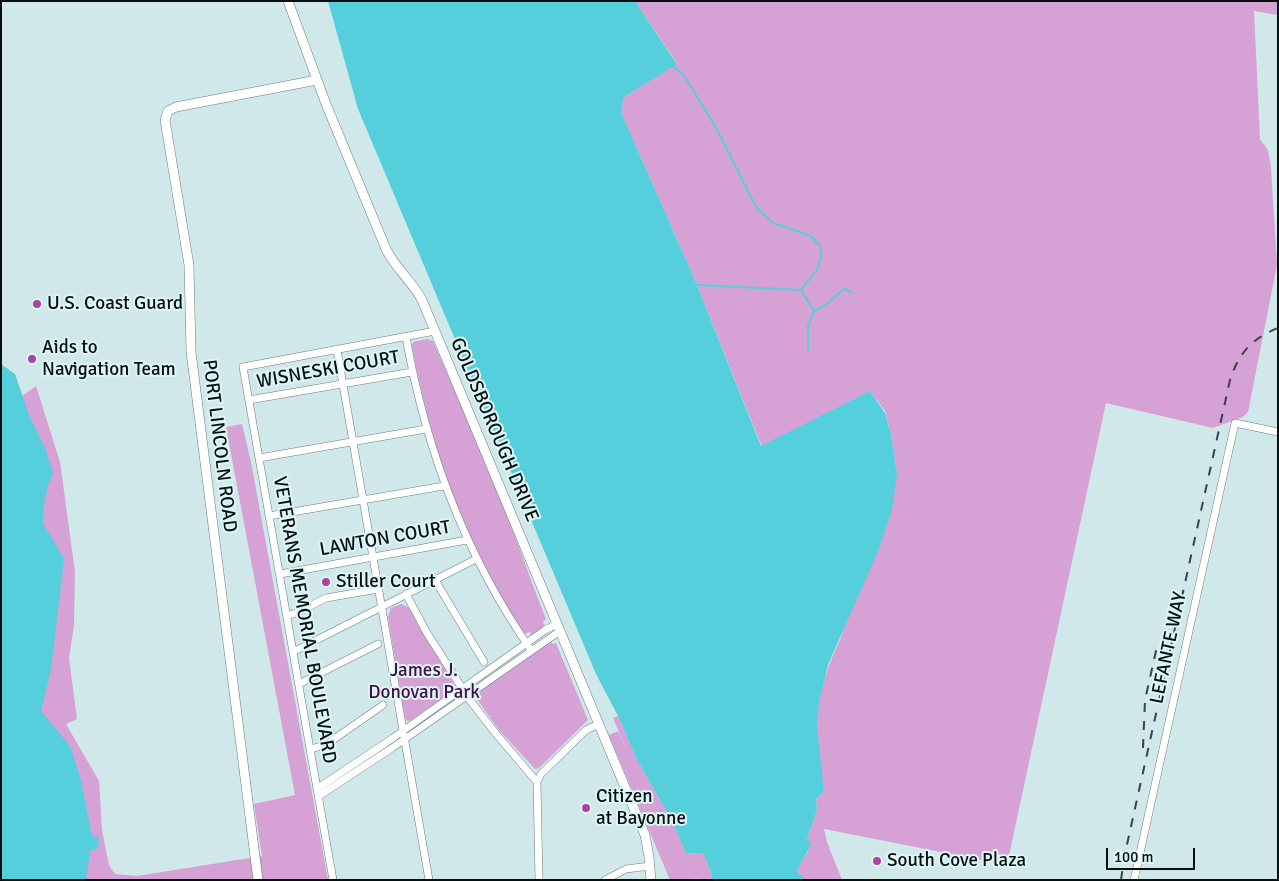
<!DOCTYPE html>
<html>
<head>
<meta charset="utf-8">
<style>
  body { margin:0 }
  #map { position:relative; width:1279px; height:881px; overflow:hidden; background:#d1e8ea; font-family:Signika,sans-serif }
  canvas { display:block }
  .frame { position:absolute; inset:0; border:2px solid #070f10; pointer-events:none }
  .scale { position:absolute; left:1106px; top:848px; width:89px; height:22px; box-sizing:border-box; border:2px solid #070f10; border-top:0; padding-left:6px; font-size:15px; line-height:18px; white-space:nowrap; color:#070f10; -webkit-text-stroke:4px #def5f7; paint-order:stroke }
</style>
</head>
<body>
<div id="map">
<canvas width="1279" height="881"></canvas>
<div class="frame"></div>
<div class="scale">100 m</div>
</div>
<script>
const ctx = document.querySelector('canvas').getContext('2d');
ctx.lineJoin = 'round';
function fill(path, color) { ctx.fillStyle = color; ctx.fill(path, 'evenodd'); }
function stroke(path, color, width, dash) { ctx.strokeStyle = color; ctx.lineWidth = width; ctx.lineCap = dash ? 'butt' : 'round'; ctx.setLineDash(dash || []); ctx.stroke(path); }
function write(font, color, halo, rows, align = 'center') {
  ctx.font = font + ' Signika,sans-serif'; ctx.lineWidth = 4; ctx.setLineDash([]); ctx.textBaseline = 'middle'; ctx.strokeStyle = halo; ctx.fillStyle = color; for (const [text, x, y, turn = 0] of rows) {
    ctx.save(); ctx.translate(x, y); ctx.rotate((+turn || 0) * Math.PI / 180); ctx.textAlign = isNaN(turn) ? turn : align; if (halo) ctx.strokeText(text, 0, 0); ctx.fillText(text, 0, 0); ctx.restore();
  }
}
const green = new Path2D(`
  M635 1H1278V15L1254 11 1260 139 1268 150 1271 167 1277 265 1248 412 1243 417 1213 428 1106 403 1007 865 824 829 827 842 842 880H805L797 871 799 865 808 852 807 839 817 810 816 799 824 792C821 770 817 748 817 726 817 696 827 667 840 640L897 474 891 434 885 411 870 391 762 447 697 285 621 112 624 97 677 63Z
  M427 339 433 341C458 399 485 457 507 516 521 550 532 585 546 619L543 622 545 626 531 635 530 632 524 634C465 556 430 442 412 346L413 342Z
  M15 374 22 396 36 386 60 462 75 572 74 625 69 658 77 719 66 724 99 781 102 830 109 865 115 874 137 876 262 856 254 804 295 795 226 427 242 424 251 462 328 880H1V783L30 727Z
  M401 604 408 607 412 613 455 686 452 691 411 720 408 721 405 718 388 617 391 608Z
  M550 641 553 644 556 643 588 720 539 768 535 769 499 730 474 695Z
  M618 716 637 760 672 821 686 853 704 854 713 880H699L696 878 693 880H670L609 735 618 731 627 751 613 718Z`);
const water = new Path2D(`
  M328 1H635L677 64 624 97 621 112 697 285 761 446 870 391 885 413 891 434 897 474 892 510 878 551 828 665 819 702 817 726 824 792 816 799 817 810 807 839 811 843C808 854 800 861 797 871L805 880H713L704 854 686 853 672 821 637 760 618 716 596 674 358 109Z
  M1 364 15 374 29 415 45 448 53 473 48 485 43 508V523L64 559 51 669 41 711 70 746 81 780 92 836 99 837 98 848 90 851 86 880H1Z`);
const stream = new Path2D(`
  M673 66 685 77 715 126 756 207 773 223 811 236 820 246 821 258 817 270 801 290 697 285
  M801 290 814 311 808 326V350
  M814 311 823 307 844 289 852 292`);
const minor = new Path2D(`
  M406 337C426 451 465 555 531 650
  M337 350 429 880
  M249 400 412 372
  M259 458 426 429
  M269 516 444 486
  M280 574 467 540
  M435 580 484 662
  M406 594 427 633 469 699 497 735 537 782 539 880
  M287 616 296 613 326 598 378 589
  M293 652 476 559
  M299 684 378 644
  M311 749 327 744 383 705
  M537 782 541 774 586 730 599 724
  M318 788 393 738 545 630 557 624
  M319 796 392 748 560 631
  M333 880 243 367 435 331
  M605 880 626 869 650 866
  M1134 880 1235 423 1278 432`);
const tertiary = new Path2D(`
  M288 1 326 104 386 249C395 268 412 281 422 300L645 835 649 857 651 880
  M258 880 191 352 189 265 165 120 168 111 176 107 317 80`);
const rail = new Path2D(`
  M1143 748 1145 700 1158 642
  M1121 880 1124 858 1230 380C1239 353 1251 339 1278 328`);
const markers = [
  [37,304,5,"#a843a8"],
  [32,359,5,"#a843a8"],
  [326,582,5,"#a843a8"],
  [586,808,5,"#a843a8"],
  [877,861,5,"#a843a8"]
];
const poiNames = [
  ["U.S. Coast Guard",47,304],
  ["Aids to",42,348],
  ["Navigation Team",42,370],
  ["Stiller Court",336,582],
  ["Citizen",596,797],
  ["at Bayonne",596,819],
  ["South Cove Plaza",887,861]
];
const streetNames = [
  ["WISNESKI COURT",328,370,-10],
  ["GOLDSBOROUGH DRIVE",494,430,67],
  ["PORT LINCOLN ROAD",219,446,83],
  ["LAWTON COURT",385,539,-10],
  ["VETERANS MEMORIAL BOULEVARD",304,620,80],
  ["LEFANTE WAY",1169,648,-78]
];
const parkNames = [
  ["James J.",424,671],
  ["Donovan Park",424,693]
];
fill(green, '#d6a1d4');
fill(water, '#55cfdb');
stroke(stream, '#55cfdb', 2);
stroke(minor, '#697e80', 8);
stroke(tertiary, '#697e80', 10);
stroke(minor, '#fff', 7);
stroke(tertiary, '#fff', 9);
stroke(rail, '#374344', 2, [9, 9]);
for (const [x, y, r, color] of markers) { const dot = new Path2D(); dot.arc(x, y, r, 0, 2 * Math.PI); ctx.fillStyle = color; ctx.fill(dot); stroke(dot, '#def5f7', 2); }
write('19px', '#070f10', '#def5f7', poiNames, 'left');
write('19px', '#070f10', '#def5f7', streetNames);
write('19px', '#450d45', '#def5f7', parkNames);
</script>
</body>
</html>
